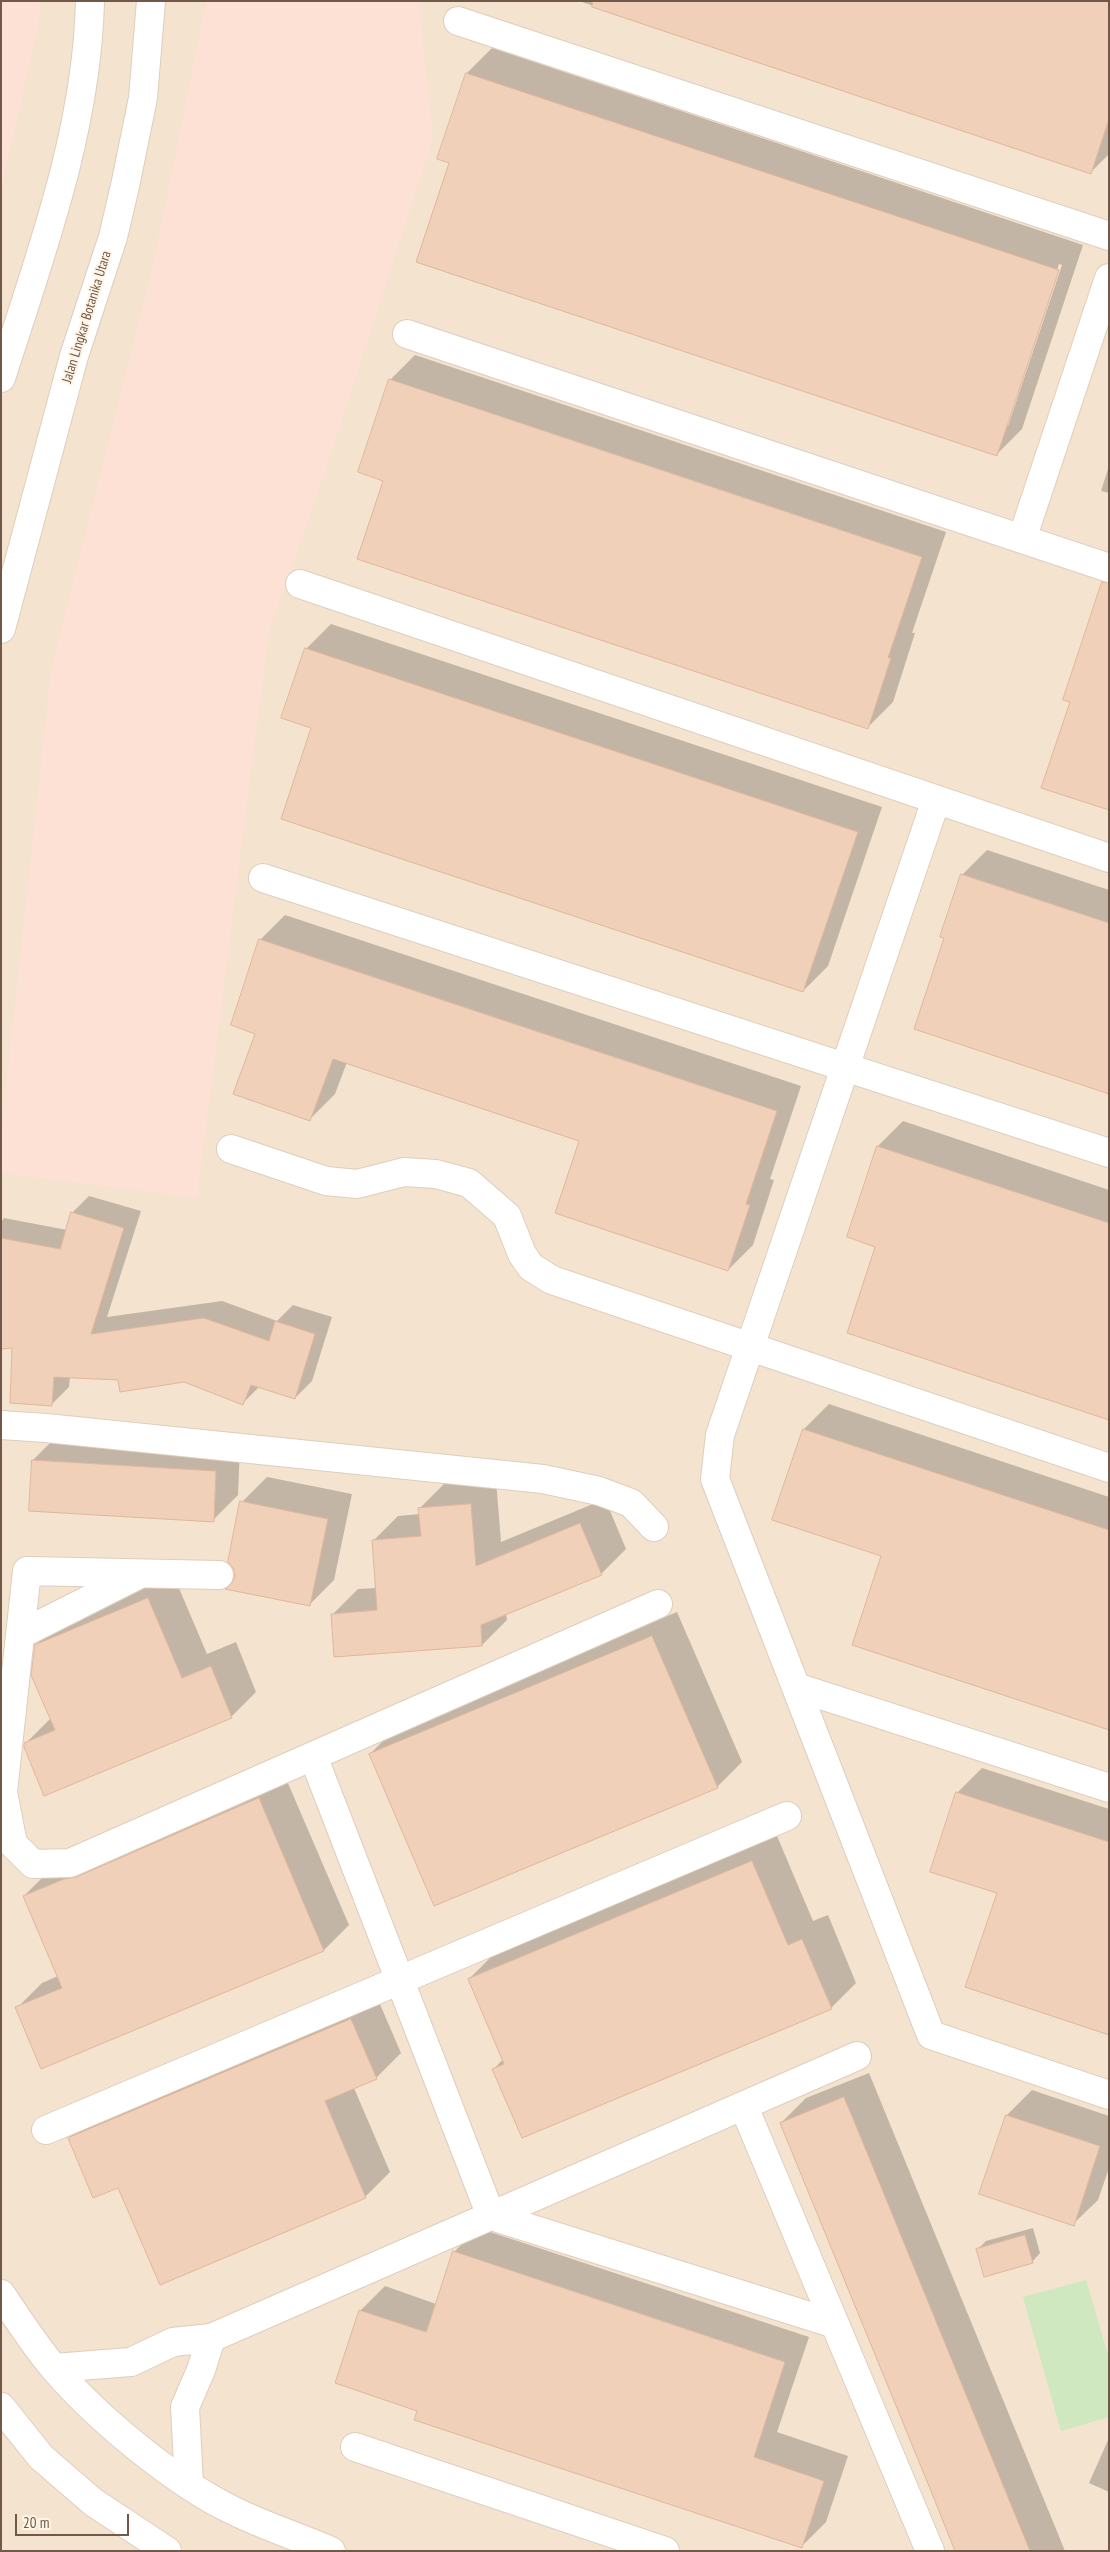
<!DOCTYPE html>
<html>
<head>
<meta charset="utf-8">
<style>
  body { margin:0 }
  #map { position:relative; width:1110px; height:2552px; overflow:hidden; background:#fbf1e0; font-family:"PT Sans Narrow",sans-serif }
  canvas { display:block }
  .frame { position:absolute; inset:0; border:2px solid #715849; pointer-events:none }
  .scale { position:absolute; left:15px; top:2514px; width:114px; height:22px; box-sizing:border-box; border:2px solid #715849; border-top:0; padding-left:6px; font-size:15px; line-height:18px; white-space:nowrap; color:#715849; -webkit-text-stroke:4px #fff5e6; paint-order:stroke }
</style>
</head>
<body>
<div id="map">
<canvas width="1110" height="2552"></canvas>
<div class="frame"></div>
<div class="scale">20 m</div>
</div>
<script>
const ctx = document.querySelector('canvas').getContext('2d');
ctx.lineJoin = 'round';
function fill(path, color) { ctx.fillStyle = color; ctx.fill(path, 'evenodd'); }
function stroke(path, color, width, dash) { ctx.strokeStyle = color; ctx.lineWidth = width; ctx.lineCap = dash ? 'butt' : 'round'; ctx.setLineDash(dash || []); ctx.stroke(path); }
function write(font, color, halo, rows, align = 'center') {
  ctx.font = font + ' "PT Sans Narrow",sans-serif'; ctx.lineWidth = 4; ctx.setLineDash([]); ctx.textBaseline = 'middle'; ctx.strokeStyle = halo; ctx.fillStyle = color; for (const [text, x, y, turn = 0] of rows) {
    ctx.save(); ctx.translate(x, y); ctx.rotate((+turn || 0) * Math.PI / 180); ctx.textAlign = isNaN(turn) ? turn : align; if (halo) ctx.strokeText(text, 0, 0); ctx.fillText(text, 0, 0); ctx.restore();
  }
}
const residential = new Path2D(`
  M1 1H1109V2551H1Z`);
const commercial = new Path2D(`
  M1 1H41L39 22 1 192Z
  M206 1H419L433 139 327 467 269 632 197 1198 1 1173V1131L51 669 153 265Z`);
const green = new Path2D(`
  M1086 2280 1109 2359V2417L1061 2431 1023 2297Z`);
const shadow = new Path2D(`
  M579 1H1109V154L1091 172Z
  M492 48 1083 245 1022 429 997 454 451 162 439 158 467 73ZM1059 264 1062 265 1008 426H1006Z
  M415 355 946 532 912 633H915L893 702 868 727 384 480 390 380Z
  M1109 466V493L1101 491Z
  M331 624 882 807 828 966 803 991 312 727 306 649Z
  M987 850 1109 890V1093L945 938 962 875Z
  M285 915 801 1086 770 1179 774 1180 753 1245 728 1270 581 1140 347 1062 335 1094 310 1119 257 1033 260 940Z
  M903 1121 1109 1190V1419L877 1246 848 1237 878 1146Z
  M89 1196 141 1211 107 1317 222 1301 277 1321 293 1305 332 1317 312 1381 295 1398 259 1387 243 1403 184 1381 70 1376 69 1387 52 1404 14 1347H1V1222L4 1218 67 1230 72 1213Z
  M829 1404 1109 1497V1729L882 1556 804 1429Z
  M58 1435 240 1446 238 1495 213 1520 33 1460Z
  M267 1477 352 1494 334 1580 309 1605 234 1582 242 1502Z
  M496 1480 501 1542 605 1499 626 1549 601 1574 506 1613 507 1620 482 1645 333 1614 358 1589 377 1588 373 1541 398 1516 420 1514V1508L445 1483Z
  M173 1574 207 1654 236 1642 256 1692 231 1717 25 1744 51 1718 36 1645 61 1620Z
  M677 1612 742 1762 717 1787 370 1754 395 1729Z
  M982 1768 1109 1809V2034L957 1793Z
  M284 1774 349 1925 324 1950 42 2067 17 2008 42 1983 58 1976 24 1896 49 1871Z
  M777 1836 813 1921 828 1915 856 1983 831 2008 494 2069 503 2059 469 1979 494 1954Z
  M376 1995 401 2053 376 2078 354 2088 390 2172 365 2197 119 2186 69 2138 94 2113Z
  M869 2073 1065 2551H956L781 2123 806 2098Z
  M1032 2090 1109 2116V2168L1098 2200 1073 2224 981 2194 1007 2115Z
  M478 2228 809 2337 777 2432 848 2456 826 2522 801 2547 418 2410 360 2311 385 2286 436 2304 454 2252Z
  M1033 2228 1040 2253 1032 2262 978 2249 986 2241Z
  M1109 2438V2492L1089 2483Z`);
const building = new Path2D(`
  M593 1H1109V119L1091 174 592 7Z
  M466 73 1059 270 997 456 416 262 449 163 437 159Z
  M389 379 922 557 888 658H891L868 729 357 559 383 481 358 472Z
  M1102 582 1109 583V810L1041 788 1070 702 1063 700Z
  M305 648 858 832 803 992 281 819 311 728 281 718Z
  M961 874 1109 923V1094L914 1029 944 938 940 937Z
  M259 939 777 1111 746 1204 750 1205 728 1271 555 1213 579 1141 333 1059 310 1121 233 1094 255 1034 231 1025Z
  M877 1146 1109 1223V1420L847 1333 875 1247 847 1237Z
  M71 1212 124 1228 91 1334 204 1318 269 1341 275 1321 315 1334 295 1399 251 1385 243 1405 184 1382 120 1392 118 1380 54 1377 52 1406 10 1403 12 1348 1 1349V1238L60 1249Z
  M803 1429 1109 1530V1730L852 1645 881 1556 772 1520Z
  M32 1460 216 1471 214 1522 29 1511Z
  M240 1501 328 1519 310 1606 225 1589 232 1583 235 1576 233 1568 228 1562Z
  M471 1504 476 1566 580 1523 602 1575 481 1625 482 1646 334 1657 331 1614 377 1610 372 1540 421 1536 418 1508Z
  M148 1598 182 1678 211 1666 232 1718 44 1796 24 1747V1743L55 1730 31 1675 35 1645Z
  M652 1636 718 1788 434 1906 369 1754Z
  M956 1792 1109 1842V2035L965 1987 997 1893 930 1872Z
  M259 1798 324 1951 41 2069 15 2007 62 1988 23 1896 64 1879 76 1877Z
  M752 1861 788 1945 802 1939 832 2009 522 2138 492 2069 504 2064 468 1979Z
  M351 2019 377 2079 325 2101 366 2198 160 2285 118 2188 93 2198 68 2138Z
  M844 2097 866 2150 1030 2551H955L931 2491 780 2123Z
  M1006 2115 1100 2146 1074 2226 979 2194Z
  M1025 2235 1033 2263 984 2277 976 2249Z
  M453 2251 785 2362 754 2457 824 2481 802 2548 414 2420 417 2411 335 2383 359 2310 426 2332Z`);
const minor = new Path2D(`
  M458 21 1109 236
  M407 334 1109 568
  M1 378C40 256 87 131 90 1
  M1022 539 1109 278
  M300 584 1109 858
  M1 629 74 356 113 237 125 186 143 98 151 1
  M936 800 720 1435 715 1479 931 2035 1109 2095
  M263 878 1109 1153
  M231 1149 326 1181 357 1184 404 1172 436 1174 469 1183 507 1216 522 1254 531 1267 552 1280 1109 1468
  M1 1425 46 1428 543 1479 599 1491 631 1503 654 1527
  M219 1575 27 1571 3 1792 13 1844 33 1864 70 1863 658 1604
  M21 1634 138 1575
  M796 1687 1109 1788
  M313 1756 491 2216 835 2324
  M744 2107 930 2551
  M46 2130 787 1816
  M1 2294C18 2319 35 2346 54 2368 97 2418 174 2482 232 2510 264 2526 299 2537 331 2551
  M54 2368 131 2362 173 2342 211 2338 857 2056
  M1 2407 41 2457 93 2502 167 2551
  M355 2447 665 2551
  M189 2485 185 2407 201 2370 211 2338`);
const streetNames = [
  ["Jalan Lingkar Botanika Utara",87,317,-73]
];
fill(residential, '#f3e3cf');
fill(commercial, '#fce1d4');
fill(green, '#cfe8c0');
fill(shadow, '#0003');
fill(building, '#f0d0b9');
stroke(building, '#e2b79a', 1);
stroke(minor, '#dfcebd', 30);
stroke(minor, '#fff', 28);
write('14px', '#715849', '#fff5e6', streetNames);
</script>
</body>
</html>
